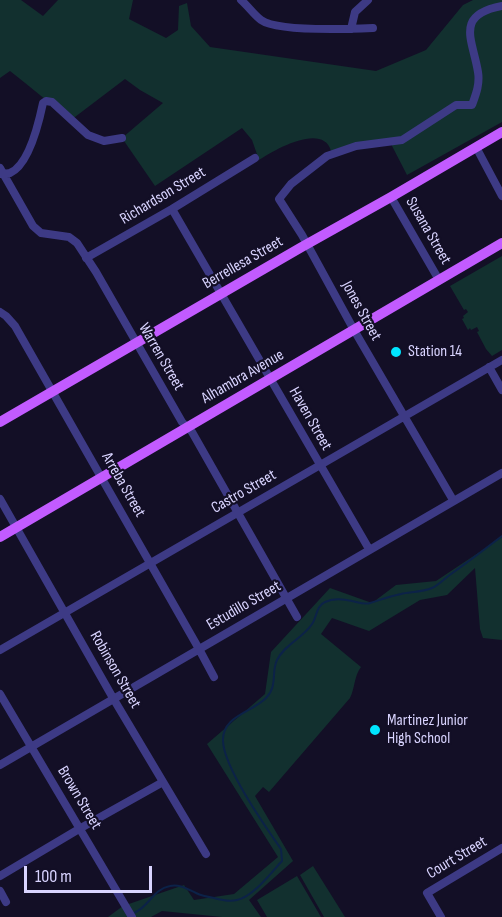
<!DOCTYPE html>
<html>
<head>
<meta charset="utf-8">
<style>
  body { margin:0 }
  #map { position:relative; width:502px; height:917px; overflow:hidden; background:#130f26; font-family:"Sofia Sans Condensed",sans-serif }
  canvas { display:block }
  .scale { position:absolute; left:24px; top:866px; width:128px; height:27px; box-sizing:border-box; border:3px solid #d9d4ff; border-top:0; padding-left:8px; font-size:18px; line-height:21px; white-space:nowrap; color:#d9d4ff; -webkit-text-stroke:4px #130f26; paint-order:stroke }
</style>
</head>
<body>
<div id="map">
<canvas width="502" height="917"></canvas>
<div class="scale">100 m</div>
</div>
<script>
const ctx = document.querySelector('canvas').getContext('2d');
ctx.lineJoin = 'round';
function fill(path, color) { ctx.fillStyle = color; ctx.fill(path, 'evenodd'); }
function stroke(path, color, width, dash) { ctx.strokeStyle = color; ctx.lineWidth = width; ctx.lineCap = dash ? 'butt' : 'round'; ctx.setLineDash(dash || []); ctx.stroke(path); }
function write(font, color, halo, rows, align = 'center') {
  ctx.font = font + ' "Sofia Sans Condensed",sans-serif'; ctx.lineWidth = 4.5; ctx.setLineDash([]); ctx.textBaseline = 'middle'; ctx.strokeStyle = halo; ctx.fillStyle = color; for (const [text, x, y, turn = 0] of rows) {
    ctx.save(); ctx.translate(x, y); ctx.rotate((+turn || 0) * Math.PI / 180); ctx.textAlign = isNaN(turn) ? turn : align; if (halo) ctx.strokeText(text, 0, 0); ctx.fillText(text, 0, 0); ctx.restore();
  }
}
const green = new Path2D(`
  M0 0H21L43 16 58 0H133L129 19 166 38 178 30 179 6 187 3 191 26 210 47 376 71 426 50 463 5 473 0H502V122L407 175 390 142 331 151C323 122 274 150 259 160L252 140 242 128 155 186 122 138 163 103 140 90 125 79 71 120C50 104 31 87 10 71L0 78Z
  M502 256V350L492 356 486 349 477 332 479 331 477 327 471 330 470 328 468 330 462 319 464 318 463 316 468 312 466 309 464 310 450 286Z
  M502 537V640L483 638 480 629 475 568 447 595 420 600 369 631 332 618 321 634 361 667C354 676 355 688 350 698L269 792 263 787 255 796 293 861 249 900 261 917H222L162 911 151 917H108L123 906 184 885 194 900 234 894 278 857 207 744 265 694 271 652 330 588 372 603 396 585 436 581Z
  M313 866 345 917H324L300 875Z
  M297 876 321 917H267L257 900Z`);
const stream = new Path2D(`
  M134 913C149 907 153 889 170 886 180 884 187 889 196 893 202 896 208 897 214 898 221 900 230 902 237 900 253 897 271 873 282 861L281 849C265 826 224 768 223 741 222 716 251 713 266 698 278 686 271 672 277 660 285 644 303 638 312 624 317 617 316 606 325 602 333 598 344 599 352 601 358 602 364 605 370 603 380 600 390 596 401 594 410 592 423 592 432 588 439 585 445 578 451 574 468 562 485 549 502 536`);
const minor = new Path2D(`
  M241 0C248 6 254 15 261 20 278 32 350 29 373 28
  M351 29 355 12 368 0
  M476 147 502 196
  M0 168 33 226 41 233 69 237 77 243 96 272 182 422 192 432 297 617
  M0 174C2 174 9 173 10 173 29 165 39 122 43 103L46 101 52 102 88 135 104 141 122 138
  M391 197 439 280
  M172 209 369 549
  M86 258 172 209 255 158
  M0 312 6 316 15 326 199 649 214 677
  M489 367 502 390
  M0 499 113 698 206 854
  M453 500 354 330 302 235 279 199 291 184 327 156 356 146 402 140 456 105H472C476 94 480 84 478 72 473 40 454 15 502 6
  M0 650 502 360
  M0 694 132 917
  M0 765 502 473
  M0 876 79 829 163 782
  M0 891 6 902
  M441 917 427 893 502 848`);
const major = new Path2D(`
  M0 422 300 248 391 197 502 132
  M0 537 502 243`);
const markers = [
  [396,352,6,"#00e5ff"],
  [375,730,6,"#00e5ff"]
];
const streetNames = [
  ["Richardson Street",163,196,-31],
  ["Susana Street",428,231,60],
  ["Berrellesa Street",243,263,-30],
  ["Jones Street",361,311,61],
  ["Warren Street",161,357,60],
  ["Alhambra Avenue",243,377,-30],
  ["Haven Street",310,419,60],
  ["Arreba Street",123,485,60],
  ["Castro Street",244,492,-30],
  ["Estudillo Street",244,606,-30],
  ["Robinson Street",115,670,60],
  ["Brown Street",79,798,59],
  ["Court Street",457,858,-31]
];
const poiNames = [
  ["Station 14",408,352],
  ["Martinez Junior",387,721],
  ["High School",387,739]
];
fill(green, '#12302f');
stroke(stream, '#0c2248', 2);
stroke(minor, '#3d3a85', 8);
stroke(major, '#c25bff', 10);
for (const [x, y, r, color] of markers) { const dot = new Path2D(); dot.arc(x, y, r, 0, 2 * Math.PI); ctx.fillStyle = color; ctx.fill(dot); stroke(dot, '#130f26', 2); }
write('16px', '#d9d4ff', '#130f26', streetNames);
write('16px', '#d9d4ff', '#130f26', poiNames, 'left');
</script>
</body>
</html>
